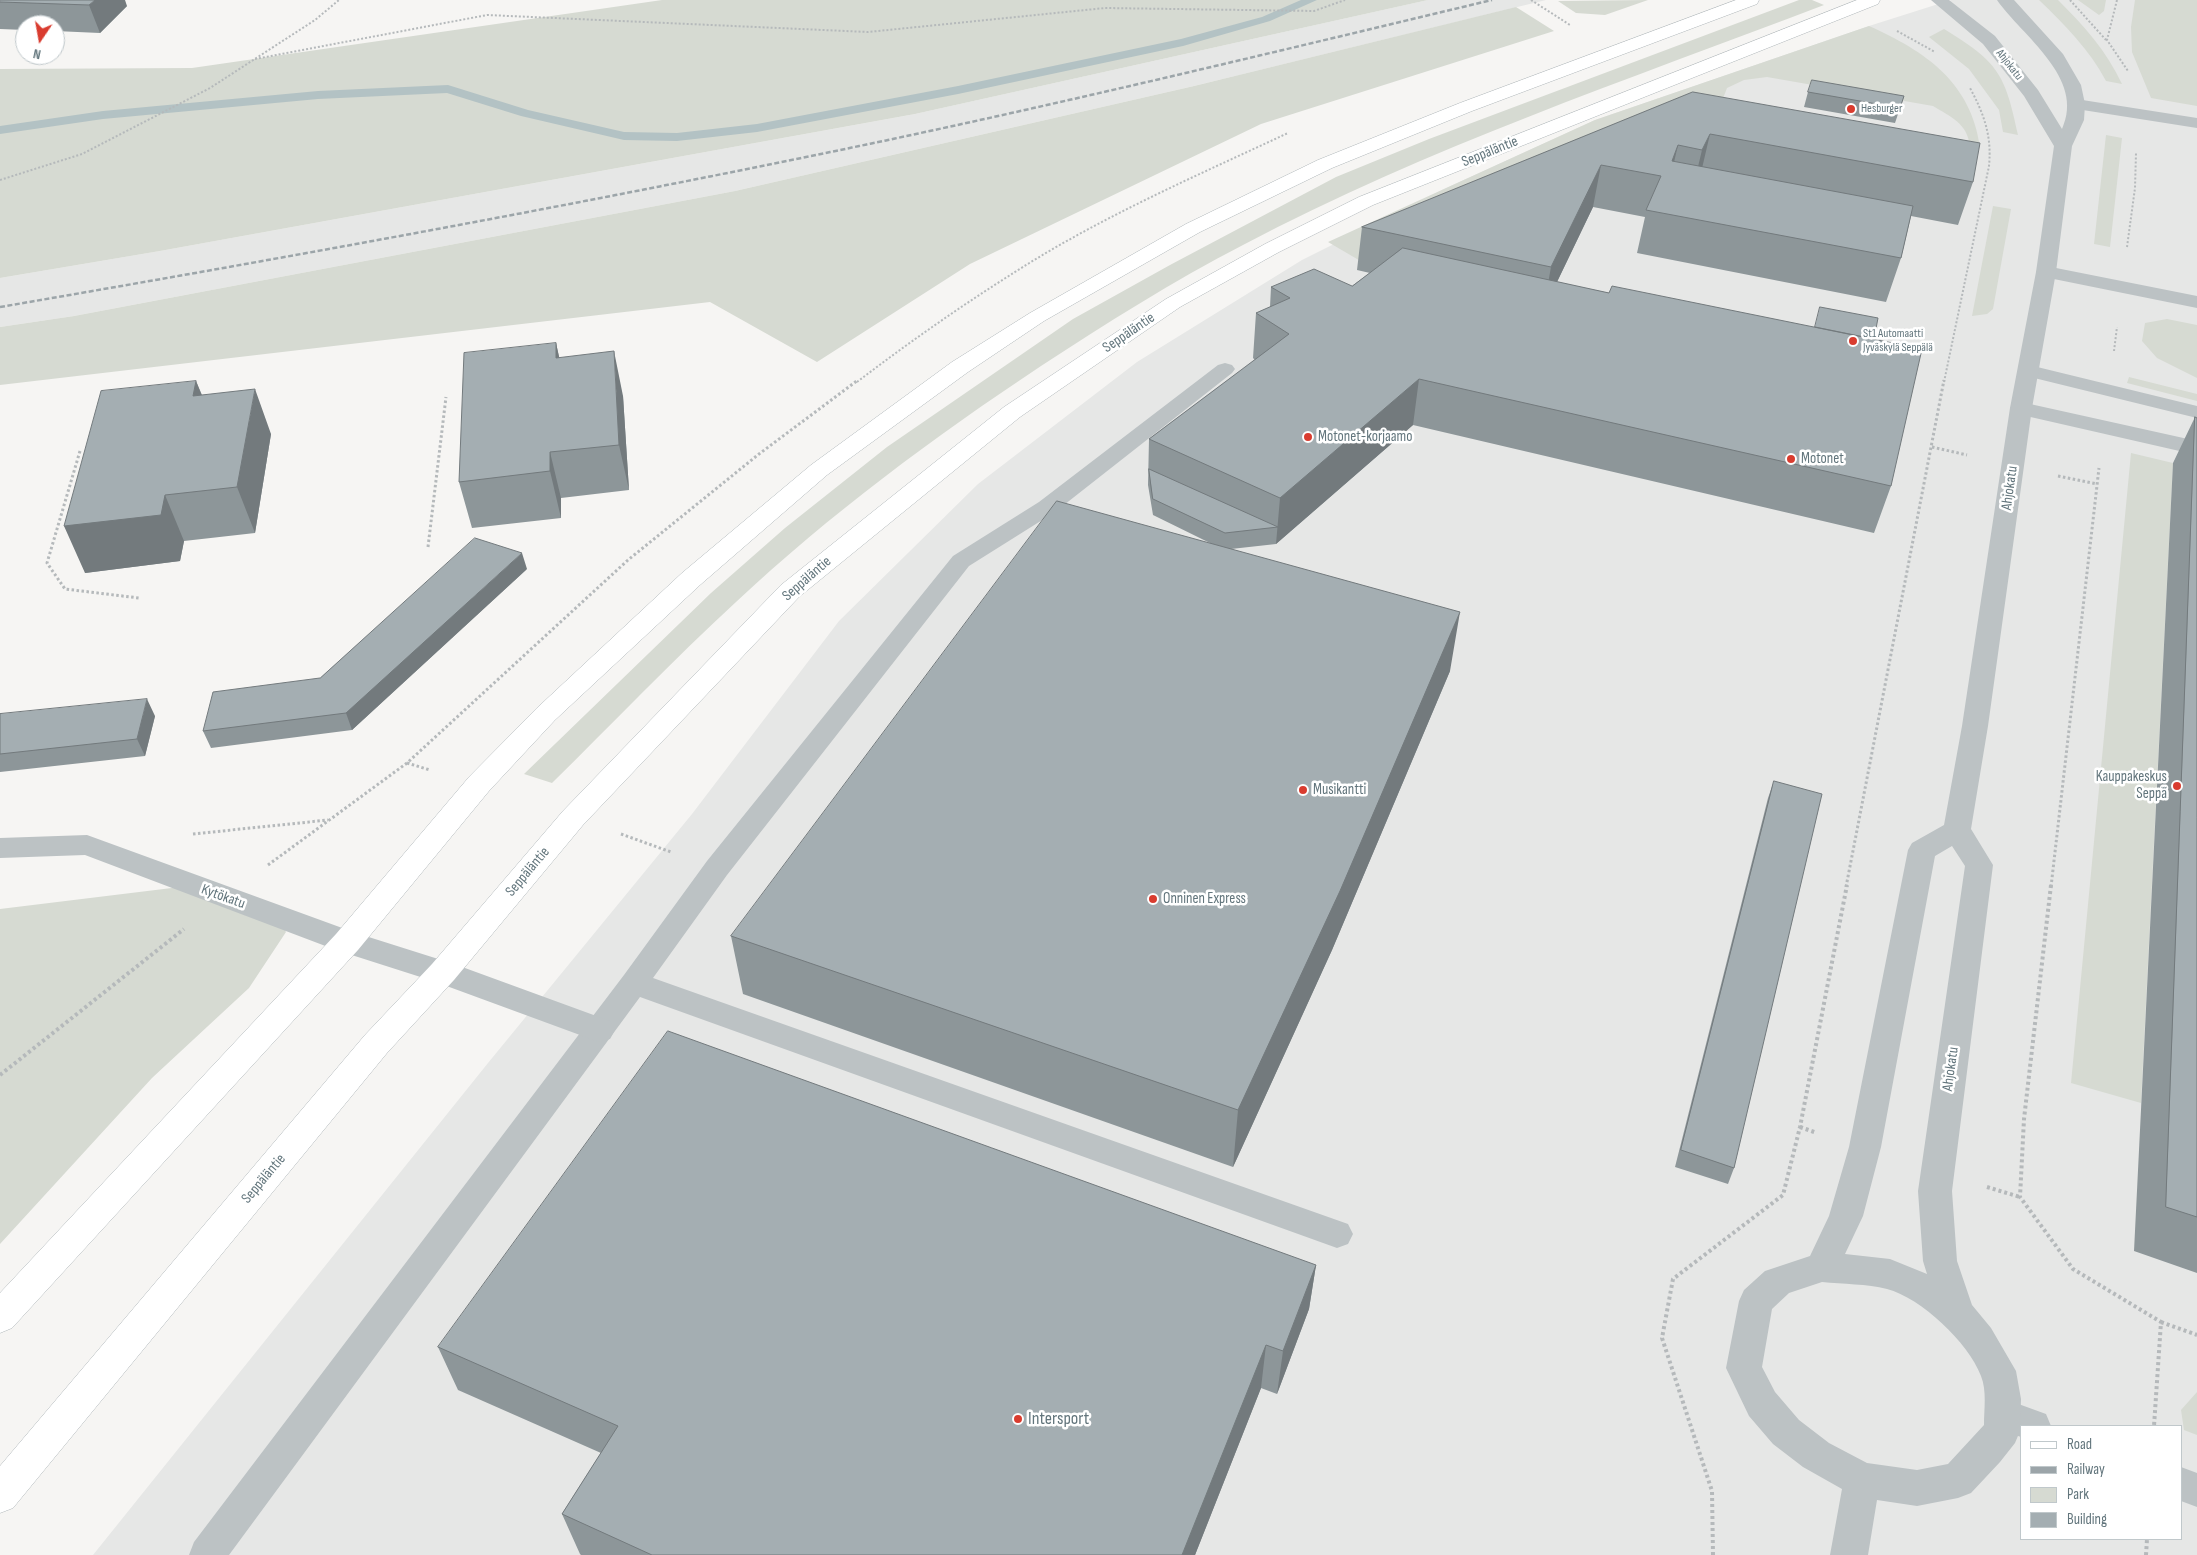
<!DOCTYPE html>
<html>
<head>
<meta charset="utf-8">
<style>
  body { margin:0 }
  #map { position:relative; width:2197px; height:1555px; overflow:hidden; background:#f6f5f3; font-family:"Sofia Sans Condensed",sans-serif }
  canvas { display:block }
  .legend { position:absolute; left:2020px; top:1425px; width:162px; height:115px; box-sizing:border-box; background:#fff; border:1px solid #c0c8cb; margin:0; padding:6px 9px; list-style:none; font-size:15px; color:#62757c }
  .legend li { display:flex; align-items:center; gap:10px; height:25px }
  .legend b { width:25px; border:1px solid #c0c8cb }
  .north { position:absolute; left:15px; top:15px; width:50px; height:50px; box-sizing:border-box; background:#fff; border:1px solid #c0c8cb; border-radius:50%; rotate:192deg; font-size:14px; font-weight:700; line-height:20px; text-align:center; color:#62757c }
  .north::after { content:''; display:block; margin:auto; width:18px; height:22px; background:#d93c2f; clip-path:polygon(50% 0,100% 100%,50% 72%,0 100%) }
</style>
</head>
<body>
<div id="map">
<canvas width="2197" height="1555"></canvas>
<ul class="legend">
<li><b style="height:6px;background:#fff"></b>Road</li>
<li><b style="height:6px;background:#9ca5a9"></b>Railway</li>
<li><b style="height:14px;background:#d6dad2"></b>Park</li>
<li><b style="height:14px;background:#a4aeb2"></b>Building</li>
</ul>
<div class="north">N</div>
</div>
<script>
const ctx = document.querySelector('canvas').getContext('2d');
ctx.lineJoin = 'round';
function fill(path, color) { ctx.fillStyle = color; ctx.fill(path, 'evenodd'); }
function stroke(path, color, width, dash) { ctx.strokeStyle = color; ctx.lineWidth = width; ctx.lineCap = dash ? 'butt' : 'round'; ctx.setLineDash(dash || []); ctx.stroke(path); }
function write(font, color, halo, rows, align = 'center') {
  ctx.font = font + ' "Sofia Sans Condensed",sans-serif'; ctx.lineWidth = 5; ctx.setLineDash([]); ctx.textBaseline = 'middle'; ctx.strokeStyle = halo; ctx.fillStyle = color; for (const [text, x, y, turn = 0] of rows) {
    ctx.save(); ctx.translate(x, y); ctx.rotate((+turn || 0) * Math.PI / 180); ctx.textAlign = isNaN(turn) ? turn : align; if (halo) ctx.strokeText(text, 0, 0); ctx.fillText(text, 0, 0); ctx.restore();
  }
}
const built = new Path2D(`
  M1428 0H1546L1194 86 735 191 74 316 0 327V278L160 251 915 114Z
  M1951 0H2197V1555H93L488 1063 692 814 839 621 978 484 1137 362 1302 260 1444 189 1595 120 1869 26ZM2021 1426H2181V1539H2021Z`);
const green = new Path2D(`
  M662 0H1428L915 114 160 251 0 278V69L192 68Z
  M1648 0 1605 15 1576 13 1558 1Z
  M1799 0H1812L1824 5C1628 80 1428 147 1243 245 1173 281 1107 323 1041 366 934 437 830 514 736 602 673 660 613 723 552 783L524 774 711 593 785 528 887 447 1073 319 1170 265 1336 177 1429 139Z
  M2039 0H2058C2084 26 2106 50 2122 84L2106 81C2089 49 2065 25 2039 0Z
  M2078 0H2106L2104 11 2099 15Z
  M2135 0H2197V106L2151 98 2132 52 2131 27Z
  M1516 7 1554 31 1261 124 970 264 817 362 710 302 0 385V327L74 316 735 191 1194 86Z
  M1869 26C1925 51 1971 82 1980 147L1970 146C1967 123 1951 117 1933 106L1767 77 1744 80 1727 88 1722 101 1369 266 1328 242 1595 120Z
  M1944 29C1998 62 2005 73 2018 135L2003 132 1999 110 1969 69 1929 37Z
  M2106 135 2122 138 2110 247 2094 244Z
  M1993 206 2011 209 1993 309 1987 314 1972 316Z
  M2167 319 2197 325V378L2157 358 2142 341 2145 323Z
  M2129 377 2197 394V401L2127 383Z
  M2131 453 2173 463 2141 1103 2071 1083Z
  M180 887 270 904 286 932 249 988 152 1078 0 1244V909Z
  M2197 1392V1435L2184 1430 2181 1410Z`);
const stream = new Path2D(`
  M1301 0H1317L1270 21 1183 46 958 94 757 132 677 141 624 140 521 116 447 93 318 99 103 119 0 134V126L103 111 318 91 448 85 528 110 624 132 677 133 757 124 958 86 1181 39 1262 17Z`);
const pathFar2 = new Path2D(`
  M1531 0 1570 25
  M2070 0 2106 40
  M2117 0 2107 40 2128 71
  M1897 31 1935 52
  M255 59 487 15 868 32 1105 8 1314 11 1345 0
  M0 180 82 154 210 88 315 20 339 0
  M2127 247 2135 188 2136 153
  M2114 351 2117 327
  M857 382C908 343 961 306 1015 272 1101 217 1196 176 1288 133
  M1944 382 1989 166C1992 136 1984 114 1970 88`);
const pathFar1 = new Path2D(`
  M1932 447 1967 455
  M80 451 47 563 65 589 139 598
  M2058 476 2097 484
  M428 547 446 397
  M407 763 430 770
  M193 834 328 820
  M621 834 671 852
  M268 865 407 763 628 560 759 454 858 380
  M1846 887 1944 380
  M2051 887 2099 468`);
const path = new Path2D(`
  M2051 885 2024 1119 2020 1197 2073 1269 2161 1322 2154 1426
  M0 1075 184 929
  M1800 1127 1817 1133
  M1987 1187 2020 1197
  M2161 1322 2197 1335
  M1713 1555 1712 1491 1662 1338 1673 1279 1783 1195 1800 1127 1847 885
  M2146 1555 2147 1539`);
const service = new Path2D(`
  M2076 99 2197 118V128L2070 108 2067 104 2070 100Z
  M2046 266 2197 296V308L2039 276 2036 272 2039 268Z
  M1225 363 1232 365 1235 369 1232 373 1055 512 969 566 727 875 653 978 1348 1224 1353 1234 1348 1244 1337 1248 640 997 229 1555H189L194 1542 624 975 707 861 953 556 1039 502 1218 365Z
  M2029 365 2197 406V418L2022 375 2019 371 2022 367Z
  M2021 402 2197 441V455L2013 413 2010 408 2013 403Z
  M2002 1398 2046 1414 2051 1426H2021V1437L1990 1426 1985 1414 1990 1402Z
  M2181 1467 2197 1473V1507L2181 1501Z`);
const minor = new Path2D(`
  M87 835 356 933 454 964 610 1021 615 1030 610 1039 599 1042 433 981 336 950 85 855 0 858V838Z`);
const tertiary = new Path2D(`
  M1931 0H1949L1995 36 2038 90 2062 129C2086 78 2022 36 1997 0H2014L2063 54 2081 85 2085 104 2084 120 2072 146 2056 272 2032 408 1988 726 1971 829 1993 865 1952 1191 1957 1261 1972 1305 1991 1328 2016 1371 2021 1399 2020 1431 2015 1443 2000 1462 1971 1493 1958 1498 1917 1506 1877 1500 1868 1555H1830L1842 1489 1803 1467 1773 1444 1749 1416 1726 1368 1739 1301 1744 1290 1765 1271 1810 1256 1829 1216 1849 1147 1908 850 1912 843 1944 825 1962 726 2010 408 2036 272 2054 146 2024 96 1983 44ZM1952 846 1965 866 1918 1191 1923 1261 1927 1274 1890 1259 1845 1254 1863 1216 1881 1147 1935 856ZM1822 1282C1843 1284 1867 1284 1887 1289 1921 1298 1968 1342 1981 1376 1987 1391 1984 1409 1984 1425L1948 1464 1917 1470 1867 1463 1829 1443 1799 1420 1775 1392 1762 1367 1772 1309 1789 1293Z`);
const secondary = new Path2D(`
  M1736 0H1759L1757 4 1472 111 1332 168 1200 232 1044 321 968 372 827 475 700 585 555 720 489 791 358 950 12 1328 0 1333V1293L336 934 469 777 537 708 682 573 811 465 952 362 1030 313 1186 224 1318 160 1460 103Z
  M1857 0H1880L1878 4 1373 205 1279 252 1180 307 1020 417 799 597 583 825 454 980 387 1053 13 1508 0 1513V1466L365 1035 432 964 563 811 781 585 1004 407 1166 299 1265 244 1359 197Z`);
const rail = new Path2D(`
  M0 307C297 256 593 202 888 140 1090 97 1291 48 1492 0`);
const wall = new Path2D(`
  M0 0 127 6 100 33 55 31V25H25V30L0 29Z
  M1693 92 1973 182 1958 225 1911 216 1901 258 1886 302 1637 253 1645 217 1593 207 1557 282 1609 293 1873 339 1891 486 1874 533 1413 425 1276 544 1231 549 1450 671 1332 950 1233 1167 743 994 731 936 1210 543 1153 515 1148 485 1149 439 1255 360 1253 358 1256 313 1270 307 1271 287 1352 286 1370 273 1357 270 1362 227Z
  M1808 92 1904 96 1895 123 1804 107Z
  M556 343 559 357 623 396 629 490 561 498V518L472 528 459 482Z
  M196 381 202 395 271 434 255 533 184 541 180 561 85 573Z
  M2195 417 2197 418V1273L2134 1251 2173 463Z
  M527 569 352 730 211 748 203 731 320 678Z
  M0 714 155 716 145 756 0 772Z
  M1774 781 1734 1168 1728 1184 1675 1167 1768 798Z
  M1316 1265 1309 1309 1277 1394 1261 1388 1195 1555H581L580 1554 562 1514 601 1453 458 1390 438 1347Z`);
const shadedWall = new Path2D(`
  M95 0H125L127 6 100 33 89 5Z
  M1710 134 1700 177 1692 192 1702 150Z
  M1678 145 1668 188 1672 161Z
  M1601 165 1593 207 1543 311 1551 267Z
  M556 343 566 388 556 358Z
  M614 351 623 396 629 490 619 445Z
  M1419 379 1413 425 1276 544 1280 498Z
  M196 381 214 426 193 396Z
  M255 389 271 434 255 533 237 487Z
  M550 452 561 498V518L550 471Z
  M165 495 184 541 180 561 85 573 64 526Z
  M522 553 527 569 352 730 346 713Z
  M1460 612 1450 671 1332 950 1233 1167 1238 1110Z
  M147 699 155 716 145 756 137 739Z
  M1316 1265 1309 1309 1277 1394 1283 1351Z
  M1266 1345 1261 1388 1195 1555H1182Z`);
const building = new Path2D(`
  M0 0H95L89 5 0 2Z
  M1812 80 1904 96 1900 108 1808 92Z
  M1693 92 1980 143 1973 182 1710 134 1702 150 1678 145 1672 161 1913 206 1901 258 1646 210 1661 176 1601 165 1551 267 1362 227Z
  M1403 248 1609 293 1612 286 1922 349 1891 486 1419 379 1280 498 1149 439 1289 334 1256 313 1290 298 1271 287 1314 269 1352 286Z
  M1820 307 1878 318 1874 339 1815 327Z
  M556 343V358L614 351 619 445 550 452V471L459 482 464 353Z
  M196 381 193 396 255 389 237 487 165 495 161 515 64 526 101 391Z
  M2195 417 2197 418V1217L2166 1207Z
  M1149 469 1278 527 1225 533 1153 499Z
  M1057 501 1460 612 1340 891 1238 1110 731 936Z
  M475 538 522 553 346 713 203 731 213 692 320 678Z
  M147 699 137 739 0 754V714Z
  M1774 781 1822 794 1734 1168 1681 1150Z
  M668 1031 1316 1265 1283 1351 1266 1345 1182 1555H652L562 1514 618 1426 438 1347Z`);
const markers = [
  [1851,109,5,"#d93c2f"],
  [1853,341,5,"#d93c2f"],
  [1308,437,5,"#d93c2f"],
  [1791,459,5,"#d93c2f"],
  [2177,786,5,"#d93c2f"],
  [1303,790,5,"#d93c2f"],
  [1153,899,5,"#d93c2f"],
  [1018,1419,5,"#d93c2f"]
];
const farStreetnames = [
  ["Ahjokatu",2009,65,52]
];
const farPoinames = [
  ["Hesburger",1861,109],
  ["St1 Automaatti",1863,334],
  ["Jyväskylä Seppälä",1863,348]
];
const streetNames = [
  ["Seppäläntie",1490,152,-22],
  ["Seppäläntie",1129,333,-34],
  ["Ahjokatu",2010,488,-82],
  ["Seppäläntie",807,579,-41],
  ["Seppäläntie",528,872,-50],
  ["Kytökatu",223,897,20],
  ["Ahjokatu",1951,1069,-82],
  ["Seppäläntie",264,1179,-50]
];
const poiNames = [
  ["Motonet-korjaamo",1318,437],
  ["Motonet",1801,459],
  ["Kauppakeskus",2167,777,"right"],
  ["Seppä",2167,794,"right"],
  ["Musikantti",1313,790],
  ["Onninen Express",1163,899]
];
const nearPoinames = [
  ["Intersport",1028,1419]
];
fill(built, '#e6e7e6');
fill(green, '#d6dad2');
fill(stream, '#b3c2c4');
stroke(secondary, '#afb6b9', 1);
stroke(pathFar2, '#b5b9bb', 2, [2, 2]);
stroke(pathFar1, '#b5b9bb', 3, [2.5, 2.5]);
stroke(path, '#b5b9bb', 4, [3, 3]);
fill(service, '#bcc2c4');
fill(minor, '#bcc2c4');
fill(tertiary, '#bcc2c4');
fill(secondary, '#fff');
stroke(rail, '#9ca5a9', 2.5, [5, 2.5]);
fill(wall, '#8d9699');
fill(shadedWall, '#737a7d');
fill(building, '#a4aeb2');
stroke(building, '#737a7d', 1);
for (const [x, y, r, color] of markers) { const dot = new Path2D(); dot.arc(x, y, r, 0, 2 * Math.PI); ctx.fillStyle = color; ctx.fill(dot); stroke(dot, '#fff', 2); }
write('12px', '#62757c', '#fff', farStreetnames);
write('12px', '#62757c', '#fff', farPoinames, 'left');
write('15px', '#62757c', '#fff', streetNames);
write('15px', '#62757c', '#fff', poiNames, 'left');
write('18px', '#62757c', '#fff', nearPoinames, 'left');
</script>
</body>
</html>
